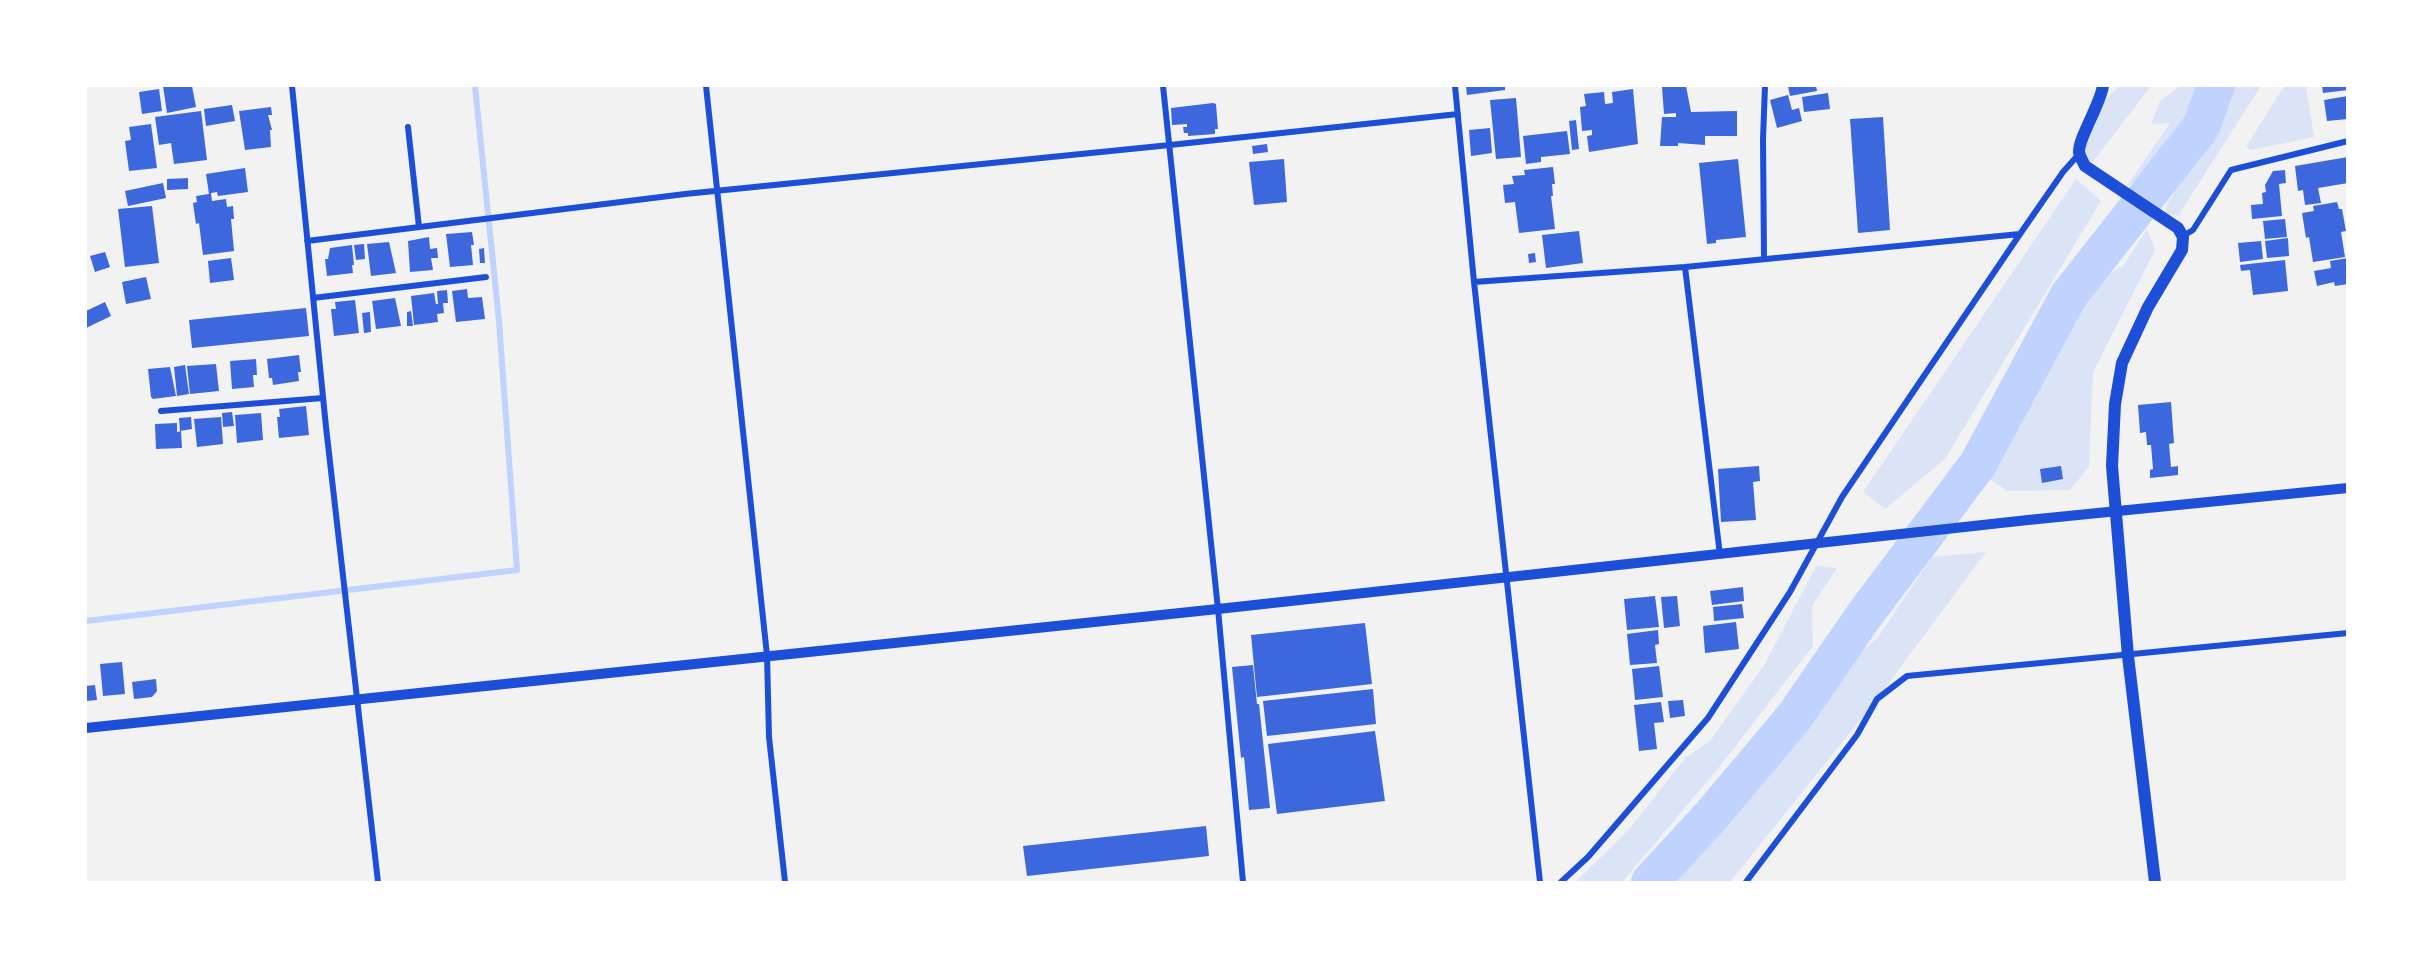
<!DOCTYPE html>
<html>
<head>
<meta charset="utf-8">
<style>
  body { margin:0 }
  #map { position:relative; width:2433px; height:968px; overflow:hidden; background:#f2f2f2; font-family:"Open Sans",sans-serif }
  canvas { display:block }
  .frame { position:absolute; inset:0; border:87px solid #fff; pointer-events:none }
</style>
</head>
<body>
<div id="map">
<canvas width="2433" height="968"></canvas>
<div class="frame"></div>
</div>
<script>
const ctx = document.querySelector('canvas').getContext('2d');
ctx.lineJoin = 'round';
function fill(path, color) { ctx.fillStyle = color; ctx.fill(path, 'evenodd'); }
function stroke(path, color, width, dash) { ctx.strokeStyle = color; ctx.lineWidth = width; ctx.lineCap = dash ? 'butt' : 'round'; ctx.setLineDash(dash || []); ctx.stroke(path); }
const green = new Path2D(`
  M2119 86H2151L2092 163 2081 156 2089 117Z
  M2180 86H2216L2201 127 2158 169 2126 187 2170 123 2151 124 2160 101Z
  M2233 86H2261L2178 216 2165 213 2167 204 2231 104Z
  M2284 86H2306L2314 137 2251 150 2246 147Z
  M2076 179 2101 201 1945 459 1885 509 1863 492Z
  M2147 229 2155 250 2093 372 2089 467 2070 490 2008 491 1989 479 1996 450 2069 295 2123 266Z
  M1986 552 1877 699 1730 882H1668L1863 651 1878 637 1932 557Z
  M1816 566 1837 568 1812 606 1813 646 1717 770 1622 882H1576L1631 827 1685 758 1710 741 1765 664Z`);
const stream = new Path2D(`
  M86 621 517 570 499 321 475 86`);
const river = new Path2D(`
  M1650 882 1711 816 1795 716 1863 617 1978 464 2069 295 2201 127 2216 86`);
const building = new Path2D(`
  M163 86H192L196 107 167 113Z
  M1466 86H1505V90L1467 95Z
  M1686 86 1691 112 1737 111V136H1705V145L1678 143V146H1660L1662 117H1676V113L1664 114 1662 87Z
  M1788 86H1816L1817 91 1790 96Z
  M2322 86H2348V90L2323 93Z
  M159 89 162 111 142 114 139 92Z
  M1633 89 1638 144 1589 152 1587 136 1592 135V130L1582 131 1580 107 1586 106 1584 94 1604 92 1605 104 1613 103 1612 92Z
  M1828 93 1830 109 1804 112 1802 97Z
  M1788 95 1792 110 1799 108 1802 121 1777 128 1770 100Z
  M2348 96V119L2327 121 2324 100Z
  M1516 98 1521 157 1496 159 1490 100Z
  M1213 103 1216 104 1218 129H1215V134L1188 136V133H1184L1183 127H1187V124L1172 125 1171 108Z
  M232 105 235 121 206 126 204 109Z
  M271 107 272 115H268L272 130H270L271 147 245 150 239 111Z
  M201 111 207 160 174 164 171 143 159 145 155 117Z
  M1883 117 1890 230 1858 233 1850 119Z
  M1576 120 1579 149 1572 150 1569 121Z
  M151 124 157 168 129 171 125 141 131 140 129 127Z
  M1490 128 1492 153 1471 156 1469 130Z
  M1567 131 1570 154 1541 157V162L1526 164 1523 136Z
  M1267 144 1268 152 1253 154 1252 146Z
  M2348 157V183L2318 188 2321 203 2305 205 2303 190 2298 191 2295 166Z
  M1284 159 1287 202 1254 205 1249 162Z
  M1738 159 1746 237 1716 240V243L1707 244 1699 163Z
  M1553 167 1555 184H1552L1553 196H1551L1555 229 1519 233 1515 202 1505 203 1503 185 1514 184 1512 176 1525 175 1524 170Z
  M245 168 248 192 218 196 217 192 211 193 212 201 226 199 227 207 233 206 234 219H231L234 251 203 255 199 223 196 224 193 203 197 202 196 196 209 194 206 174Z
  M2285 170 2286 183 2279 184 2282 216 2252 219 2251 205 2263 204 2262 193 2266 192 2265 185 2273 171Z
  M188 178V189L167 190V179Z
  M163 183 166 198 128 206 125 191Z
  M2337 202 2339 209H2342L2346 231 2341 232 2345 257 2313 262 2309 237 2306 238 2302 213 2314 211 2313 206Z
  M152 206 159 263 125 267 118 209Z
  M2285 219 2287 237 2265 239 2263 221Z
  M1579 231 1583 263 1546 268 1542 235Z
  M472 232 474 245H471L473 265 450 267 446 234Z
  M429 237 430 249 437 248 438 258H431L433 270 410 272 408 241Z
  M2288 238 2289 256 2267 258 2265 241Z
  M2261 241 2263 259 2240 262 2238 243Z
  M389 242 396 273 371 276 367 244Z
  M364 244 365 259 356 260 354 245Z
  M352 245 354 265H352L353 273 327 276 325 259H328L330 248Z
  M484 248 485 263H480L479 249Z
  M105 252 110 267 95 272 90 256Z
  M1535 253 1536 262 1529 263 1528 254Z
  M231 258 234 280 210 283 208 261Z
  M2348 258V284L2335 286 2334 282 2317 286 2314 271 2331 268 2330 261Z
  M2285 260 2288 291 2253 295 2250 270 2241 271 2240 265Z
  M146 277 151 299 126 304 122 282Z
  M467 289 468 298 482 297 485 319 456 322 452 291Z
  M447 290 448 303H443L444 313 437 314 438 322 414 325 411 296 434 293 436 304H438L437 291Z
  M395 298 401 326 376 329 372 301Z
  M355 300 359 333 334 336 331 309H336L335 302Z
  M105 302 111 316 86 328V311Z
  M306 308 309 336 192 348 189 320Z
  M411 311 413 326H407V312Z
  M370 312 371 332 364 333 362 313Z
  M299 355 301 372H298L299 381 273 385 272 378H269L267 359Z
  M256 359 257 375H253L254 387 232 389 230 361Z
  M216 364 219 391 190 394 187 366Z
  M185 365 189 394 177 396 174 367Z
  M170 367 176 396 153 399 151 397 148 369Z
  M2171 402 2174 443 2169 444 2171 467 2178 466V475L2150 478V470L2153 469 2151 445H2147L2146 432 2140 433 2138 405Z
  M306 406 309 435 279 438 277 417H280L279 409Z
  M232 412 234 426 223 427 222 413Z
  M261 413 263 440 237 443 235 415Z
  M191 417 192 429 180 431 179 418Z
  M221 417 223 444 197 447 194 419Z
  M177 423V432L181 431 182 448 156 449 155 424Z
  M1759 466 1760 481 1753 482 1756 520 1721 522 1718 469Z
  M2061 466 2063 479 2042 483 2040 469Z
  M1743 587 1744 601 1712 605 1710 591Z
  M1655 596 1659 627 1627 630 1624 599Z
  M1677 596 1680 626 1664 628 1661 597Z
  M1742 604 1744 618 1714 621 1713 607Z
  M1736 622 1739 649 1705 653 1703 626Z
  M1365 623 1372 684 1257 697 1251 635Z
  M1658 630 1659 644 1655 645 1657 663 1630 665 1627 634Z
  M122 662 125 694 103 696 100 664Z
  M1253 665 1257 704H1259L1270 808 1249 810 1244 757 1241 758 1232 667Z
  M1659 666 1663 697 1635 700 1632 669Z
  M156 679 157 691 152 697 134 699 132 682Z
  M95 685 97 700 86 701V686Z
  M1373 689 1376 724 1267 736 1263 701Z
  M1683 700 1685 716 1670 718 1668 701Z
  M1661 702 1664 722 1654 723 1657 749 1639 751 1634 705Z
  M1375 731 1385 801 1277 814 1268 744Z
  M1206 826 1209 856 1027 876 1023 846Z`);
const minor = new Path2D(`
  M292 86 326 427 378 882
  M706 86 767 655 769 737 785 882
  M1163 86 1218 609 1243 882
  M1455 86 1474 282 1540 882
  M408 127 419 227
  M2183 236 2193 230 2231 170 2348 141
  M307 241 685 194 1170 145 1458 114
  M1764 257 1763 139 1765 86
  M1685 267 1720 555
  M1474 282 1685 267 2020 234
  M313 298 486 277
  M161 411 323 398
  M1561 882 1588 857 1708 718 1790 592 1842 497 2020 234 2063 172 2079 154
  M1746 882 1857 735 1877 699 1907 676 2348 633`);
const tertiary = new Path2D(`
  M86 728 1218 609 2028 520 2348 488`);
const secondary = new Path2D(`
  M2103 86C2100 105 2078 139 2079 152 2080 157 2083 162 2085 166L2178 228 2183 237 2182 250 2148 307 2122 363 2115 404 2112 466 2128 656 2155 882`);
fill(green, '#dbe4f7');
stroke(stream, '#bfd3fe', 6);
stroke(river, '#bfd3fe', 38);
fill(building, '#3d67dc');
stroke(minor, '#1d4ed8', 6);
stroke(tertiary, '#1d4ed8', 10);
stroke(secondary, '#1d4ed8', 12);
</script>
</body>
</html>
